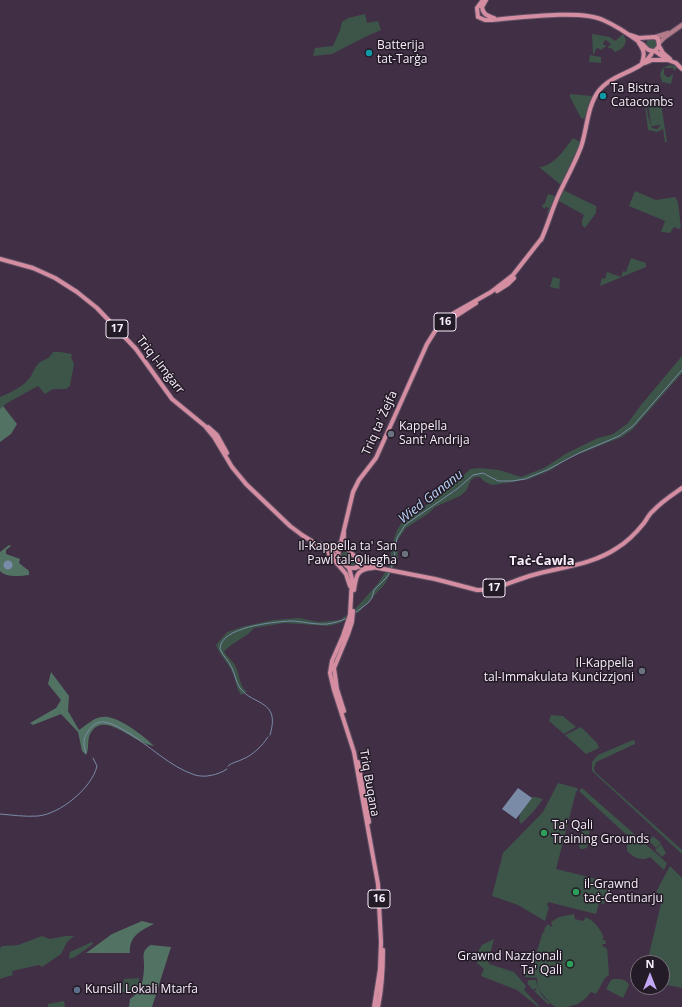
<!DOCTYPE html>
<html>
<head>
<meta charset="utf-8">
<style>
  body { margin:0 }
  #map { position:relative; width:682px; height:1007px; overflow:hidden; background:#412f46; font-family:"Open Sans",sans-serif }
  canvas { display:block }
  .north { position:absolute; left:630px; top:955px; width:40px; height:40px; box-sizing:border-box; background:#231b25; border:1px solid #796f7b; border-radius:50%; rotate:0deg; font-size:11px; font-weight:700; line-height:16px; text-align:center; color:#faeefd }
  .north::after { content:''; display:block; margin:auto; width:14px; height:18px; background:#c2a7f2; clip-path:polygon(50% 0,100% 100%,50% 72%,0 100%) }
</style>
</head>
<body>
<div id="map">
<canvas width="682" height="1007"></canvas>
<div class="north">N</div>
</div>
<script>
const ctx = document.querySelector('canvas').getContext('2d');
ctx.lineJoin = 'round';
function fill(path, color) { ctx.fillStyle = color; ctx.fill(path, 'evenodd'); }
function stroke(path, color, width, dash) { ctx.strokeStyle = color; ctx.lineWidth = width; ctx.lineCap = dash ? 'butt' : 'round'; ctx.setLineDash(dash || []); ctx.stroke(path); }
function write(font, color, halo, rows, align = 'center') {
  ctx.font = font + ' "Open Sans",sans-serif'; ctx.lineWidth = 3; ctx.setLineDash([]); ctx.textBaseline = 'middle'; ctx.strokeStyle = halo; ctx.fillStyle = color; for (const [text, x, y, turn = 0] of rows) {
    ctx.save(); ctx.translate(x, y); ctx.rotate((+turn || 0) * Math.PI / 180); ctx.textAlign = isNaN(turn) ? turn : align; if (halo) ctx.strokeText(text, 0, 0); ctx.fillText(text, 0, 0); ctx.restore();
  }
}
const green = new Path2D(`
  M365 14 367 23 378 21 381 30 367 36 332 54 313 56 315 48 333 46 340 30 342 22 348 18Z
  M592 34 610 37 615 41 623 34 626 40C625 47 622 49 615 52L611 48H608V47L611 44 606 40 604 41 603 45H606V46L601 50 598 48 595 50V53L593 54Z
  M646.5 44a5.5 5.5 0 1 1 11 0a5.5 5.5 0 1 1-11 0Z
  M590 55 601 57V63L589 62Z
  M669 65 676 66 678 67 674 71 673 68H664V74L667 77H670L672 74 673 75 671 84 662 82 660 74 663 68Z
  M570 94 592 96 587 115 583 119 581 118 570 97Z
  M652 97 658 99 661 103 667 142H665L663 129 657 132 648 130 645 105 647 100ZM652 99 658 102 648 103 651 126 661 125 657 129 652 128C650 124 646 109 647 104 648 101 649 101 652 99Z
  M573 138 580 142 579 148 561 185 539 167C554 166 564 150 573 138Z
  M563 190 596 206V213L585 228 582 225V220L584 215 559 201Z
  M635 191 656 200 675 197 678 202 681 228 679 229 674 227 670 233 661 232 665 221 629 206Z
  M548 194 555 196 549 214 547 213 549 208 546 207 544 209 542 206 545 203Z
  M631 258 646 263V267L600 286 602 278 605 279 607 272 621 277 623 271 626 272Z
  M553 277 560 279 559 289 550 287Z
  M53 352H60L72 354 71 357 74 364 70 386 66 389H53L45 394 38 386 7 403 0 409V397C10 393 25 386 31 376 33 372 35 367 39 363 45 358 48 361 53 352Z
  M682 356V373L633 429 622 437 569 458 551 470 529 479 513 482 492 485 485 482 480 477H475L471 480 466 491 460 496 435 507 429 513 406 528 397 541 398 558 385 584 359 612 340 623 328 626 284 623 254 628C246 639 232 641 224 652 227 656 232 661 235 665 240 674 239 686 247 692L241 695C235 685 237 684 233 674 229 663 220 656 216 645L227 632 245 626 273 620 300 618 318 622 340 620 357 607 379 582 391 563V548L397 530 406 516 419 511 463 476 470 469 479 468 499 470 521 477 544 468 567 453 598 438 613 434 627 424 641 405Z
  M345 551C350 553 356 559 355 565L353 567C347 566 342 560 341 554Z
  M551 715 563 716 576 727 564 734 549 721Z
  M581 727 597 743 599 748 586 754 565 735Z
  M633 740 635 741V744L596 762 594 768 595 772 682 850V854L592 771V762L598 755Z
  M558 783 577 788 578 790 576 792 556 869 605 881 603 888 608 890 604 904 599 903 596 914 548 902 547 906 549 907 545 921 518 905 492 896 503 853 543 812Z
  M582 788 667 863 664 870 650 857C642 862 633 857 627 851V843L631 839 579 791Z
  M530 797H536L543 799 534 811 521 824C515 816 526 805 532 798Z
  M584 822 588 823 590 828 587 848 583 849H580L579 845Z
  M653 836 661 843 656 848 649 841Z
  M661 844 666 853 662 857 655 850Z
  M670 866 682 878V988L662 984V963H647L663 895 656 892Z
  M574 914 575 919 583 921 586 917C595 922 600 928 604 938H602L603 940H605L606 944H603L602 946 605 947 606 949 607 948 609 975 605 978 596 994 591 992 585 999 578 1004 567 1007H556L551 1004 538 989 544 998 550 1003 548 1004 534 991 536 990V988L533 990 527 983 529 980H536L538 989 537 978 525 977V975H526V969H533L536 954 543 932 548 933 544 932 545 930 544 929 548 924 551 927 552 926 551 922 559 917Z
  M42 936 50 939 65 936H74L67 942 61 954 42 967 39 965 12 971 13 975 0 979V948L2 946 18 945Z
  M494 939 488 961 489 964 514 972 526 986 524 990 540 1007 537 1006 517 990 481 976 484 969 477 963 478 960 474 958 482 945Z
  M92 942 93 944 75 957 69 959 70 952Z
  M139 978V990L135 995 122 992 124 979Z
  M614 979C620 979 626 979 629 985L623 998 606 989 611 980Z
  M64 1001 65 1007H48V1004Z`);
const forest = new Path2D(`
  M3 406 17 424 11 434 0 442V409Z
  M9 545 11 546 6 550V554L20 559 19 563 29 571V575C21 576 6 578 0 571V552Z
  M51 672 69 696 68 711 79 730C87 725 94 717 103 717 117 715 145 737 154 746 150 745 146 744 142 742 129 737 104 714 92 731 86 738 90 748 86 755L82 751 78 732 61 714 33 725 30 723 56 708 61 700 48 684Z
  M142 921 154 924C140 931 129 936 130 953H86L112 934Z
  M151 945 171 947 152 1007H129L130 999C142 992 144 978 144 965 144 959 142 953 146 949 147 947 149 946 151 945Z`);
const water = new Path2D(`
  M3.5 565a4.5 4.5 0 1 1 9 0a4.5 4.5 0 1 1-9 0Z
  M518 788 532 798 516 819 502 809Z`);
const stream = new Path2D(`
  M391 569 394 558 397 538 405 525 457 489 473 475 483 473 498 481H512L525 479 547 470 579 453 619 436 633 426 682 370
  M355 613 368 603 372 598 374 590 387 577 390 572
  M270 735C281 699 253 706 240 688 236 682 235 674 232 668 229 661 223 656 220 649 220 627 273 622 290 621 302 621 314 625 327 624 334 623 341 621 347 618
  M86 753C83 747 83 739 87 733 90 727 97 721 104 722 112 723 120 728 127 732 149 745 170 767 195 775 205 778 218 775 227 769
  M228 766C232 762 238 762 243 759 253 755 262 746 268 737
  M0 814C12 815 25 817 38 816 60 814 92 788 97 766L93 758`);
const secondary = new Path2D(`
  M655 37 668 33
  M659 43 665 37 682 25`);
const primary = new Path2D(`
  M486 0 482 7C483 15 488 16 494 18
  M478 17 485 20H492C517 18 582 9 603 20 617 26 630 35 642 44 645 46 646 49 649 50 651 51 652 51 655 51L659 46 658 39 655 37 639 38 630 35
  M478 17 477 8 483 0
  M639 43C644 50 645 54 642 63
  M659 46 663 53 670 59
  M655 51 668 60 676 63 682 69
  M645 63 652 60H667
  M541 240C548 225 552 209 559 194 566 179 575 163 581 147 587 130 587 107 598 92 612 72 643 73 653 51
  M0 259 33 268 55 278 77 292 97 308 136 349 172 399 205 426 214 437 232 467 246 484 290 526 302 535 339 558
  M497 291 508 284 514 278
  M448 321 476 303
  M208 427 217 435 227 453
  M344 532C344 536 343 541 345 545 347 553 364 558 356 568H349L341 561 338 555 353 492 359 480 376 458 427 344 437 328 454 313 491 292 513 275 542 238
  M321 544 329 548H336L341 542
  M328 549 339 551
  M329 554 346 574 350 586
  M357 567 368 566 435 579 477 590C496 591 514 580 533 575 561 567 592 565 617 548 627 542 636 533 644 523 647 519 649 514 653 511 661 502 672 495 682 488
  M349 568 352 579 350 615 343 636 332 661 330 673 334 690 354 752 378 884 381 942 380 969 374 1007
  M354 590C356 575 357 569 373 568
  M344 711 337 689 334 668 348 634 352 622 353 611
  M358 762 369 822
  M378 1007C382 988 383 969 383 950`);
const markers = [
  [369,53,4,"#0f9aa8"],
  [603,96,4,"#0f9aa8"],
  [391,434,4,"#6b7280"],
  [405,554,4,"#6b7280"],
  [642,671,4,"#6b7280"],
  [544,833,4,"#2e9e5b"],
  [576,892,4,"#2e9e5b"],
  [570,964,4,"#2e9e5b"],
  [77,990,4,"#5c6f8a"]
];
const shields = [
  [445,322,22],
  [117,329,22],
  [494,588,22],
  [379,899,22]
];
const shieldNames = [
  ["16",445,322],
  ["17",117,329],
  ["17",494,588],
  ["16",379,899]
];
const poiNames = [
  ["Batterija",377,46],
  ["tat-Tarġa",377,60],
  ["Ta Bistra",611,89],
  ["Catacombs",611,103],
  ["Kappella",399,427],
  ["Sant' Andrija",399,441],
  ["Il-Kappella ta' San",397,547,"right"],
  ["Pawl tal-Qliegħa",397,561,"right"],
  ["Il-Kappella",634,664,"right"],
  ["tal-Immakulata Kunċizzjoni",634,678,"right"],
  ["Ta' Qali",552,826],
  ["Training Grounds",552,840],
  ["il-Grawnd",584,885],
  ["taċ-Ċentinarju",584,899],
  ["Grawnd Nazzjonali",562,957,"right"],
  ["Ta' Qali",562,971,"right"],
  ["Kunsill Lokali Mtarfa",85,990]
];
const streetNames = [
  ["Triq l-Imġarr",160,365,52],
  ["Triq ta' Żejfa",380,423,-66],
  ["Triq Buqana",369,783,80]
];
const waterNames = [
  ["Wied Gananu",431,497,-38]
];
const neighbourhoodNames = [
  ["Taċ-Ċawla",542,561]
];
fill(green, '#3d5449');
fill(forest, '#527363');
fill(water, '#798ba6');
stroke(stream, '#798ba6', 1);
stroke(secondary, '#5f4e63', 6);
stroke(primary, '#5f4e63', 6);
stroke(secondary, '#b37b8a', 4);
stroke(primary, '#d58da1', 4);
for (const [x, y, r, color] of markers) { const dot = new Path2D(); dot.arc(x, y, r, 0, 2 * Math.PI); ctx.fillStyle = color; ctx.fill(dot); stroke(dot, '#231b25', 1.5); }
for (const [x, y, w] of shields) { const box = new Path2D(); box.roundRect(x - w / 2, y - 9, w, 18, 3); ctx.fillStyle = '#231b25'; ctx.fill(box); stroke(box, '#faeefd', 1); }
write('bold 11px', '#faeefd', null, shieldNames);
write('12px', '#faeefd', '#231b25', poiNames, 'left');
write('12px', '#faeefd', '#231b25', streetNames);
write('italic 13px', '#bbd3fb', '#231b25', waterNames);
write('bold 13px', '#faeefd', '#231b25', neighbourhoodNames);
</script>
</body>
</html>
